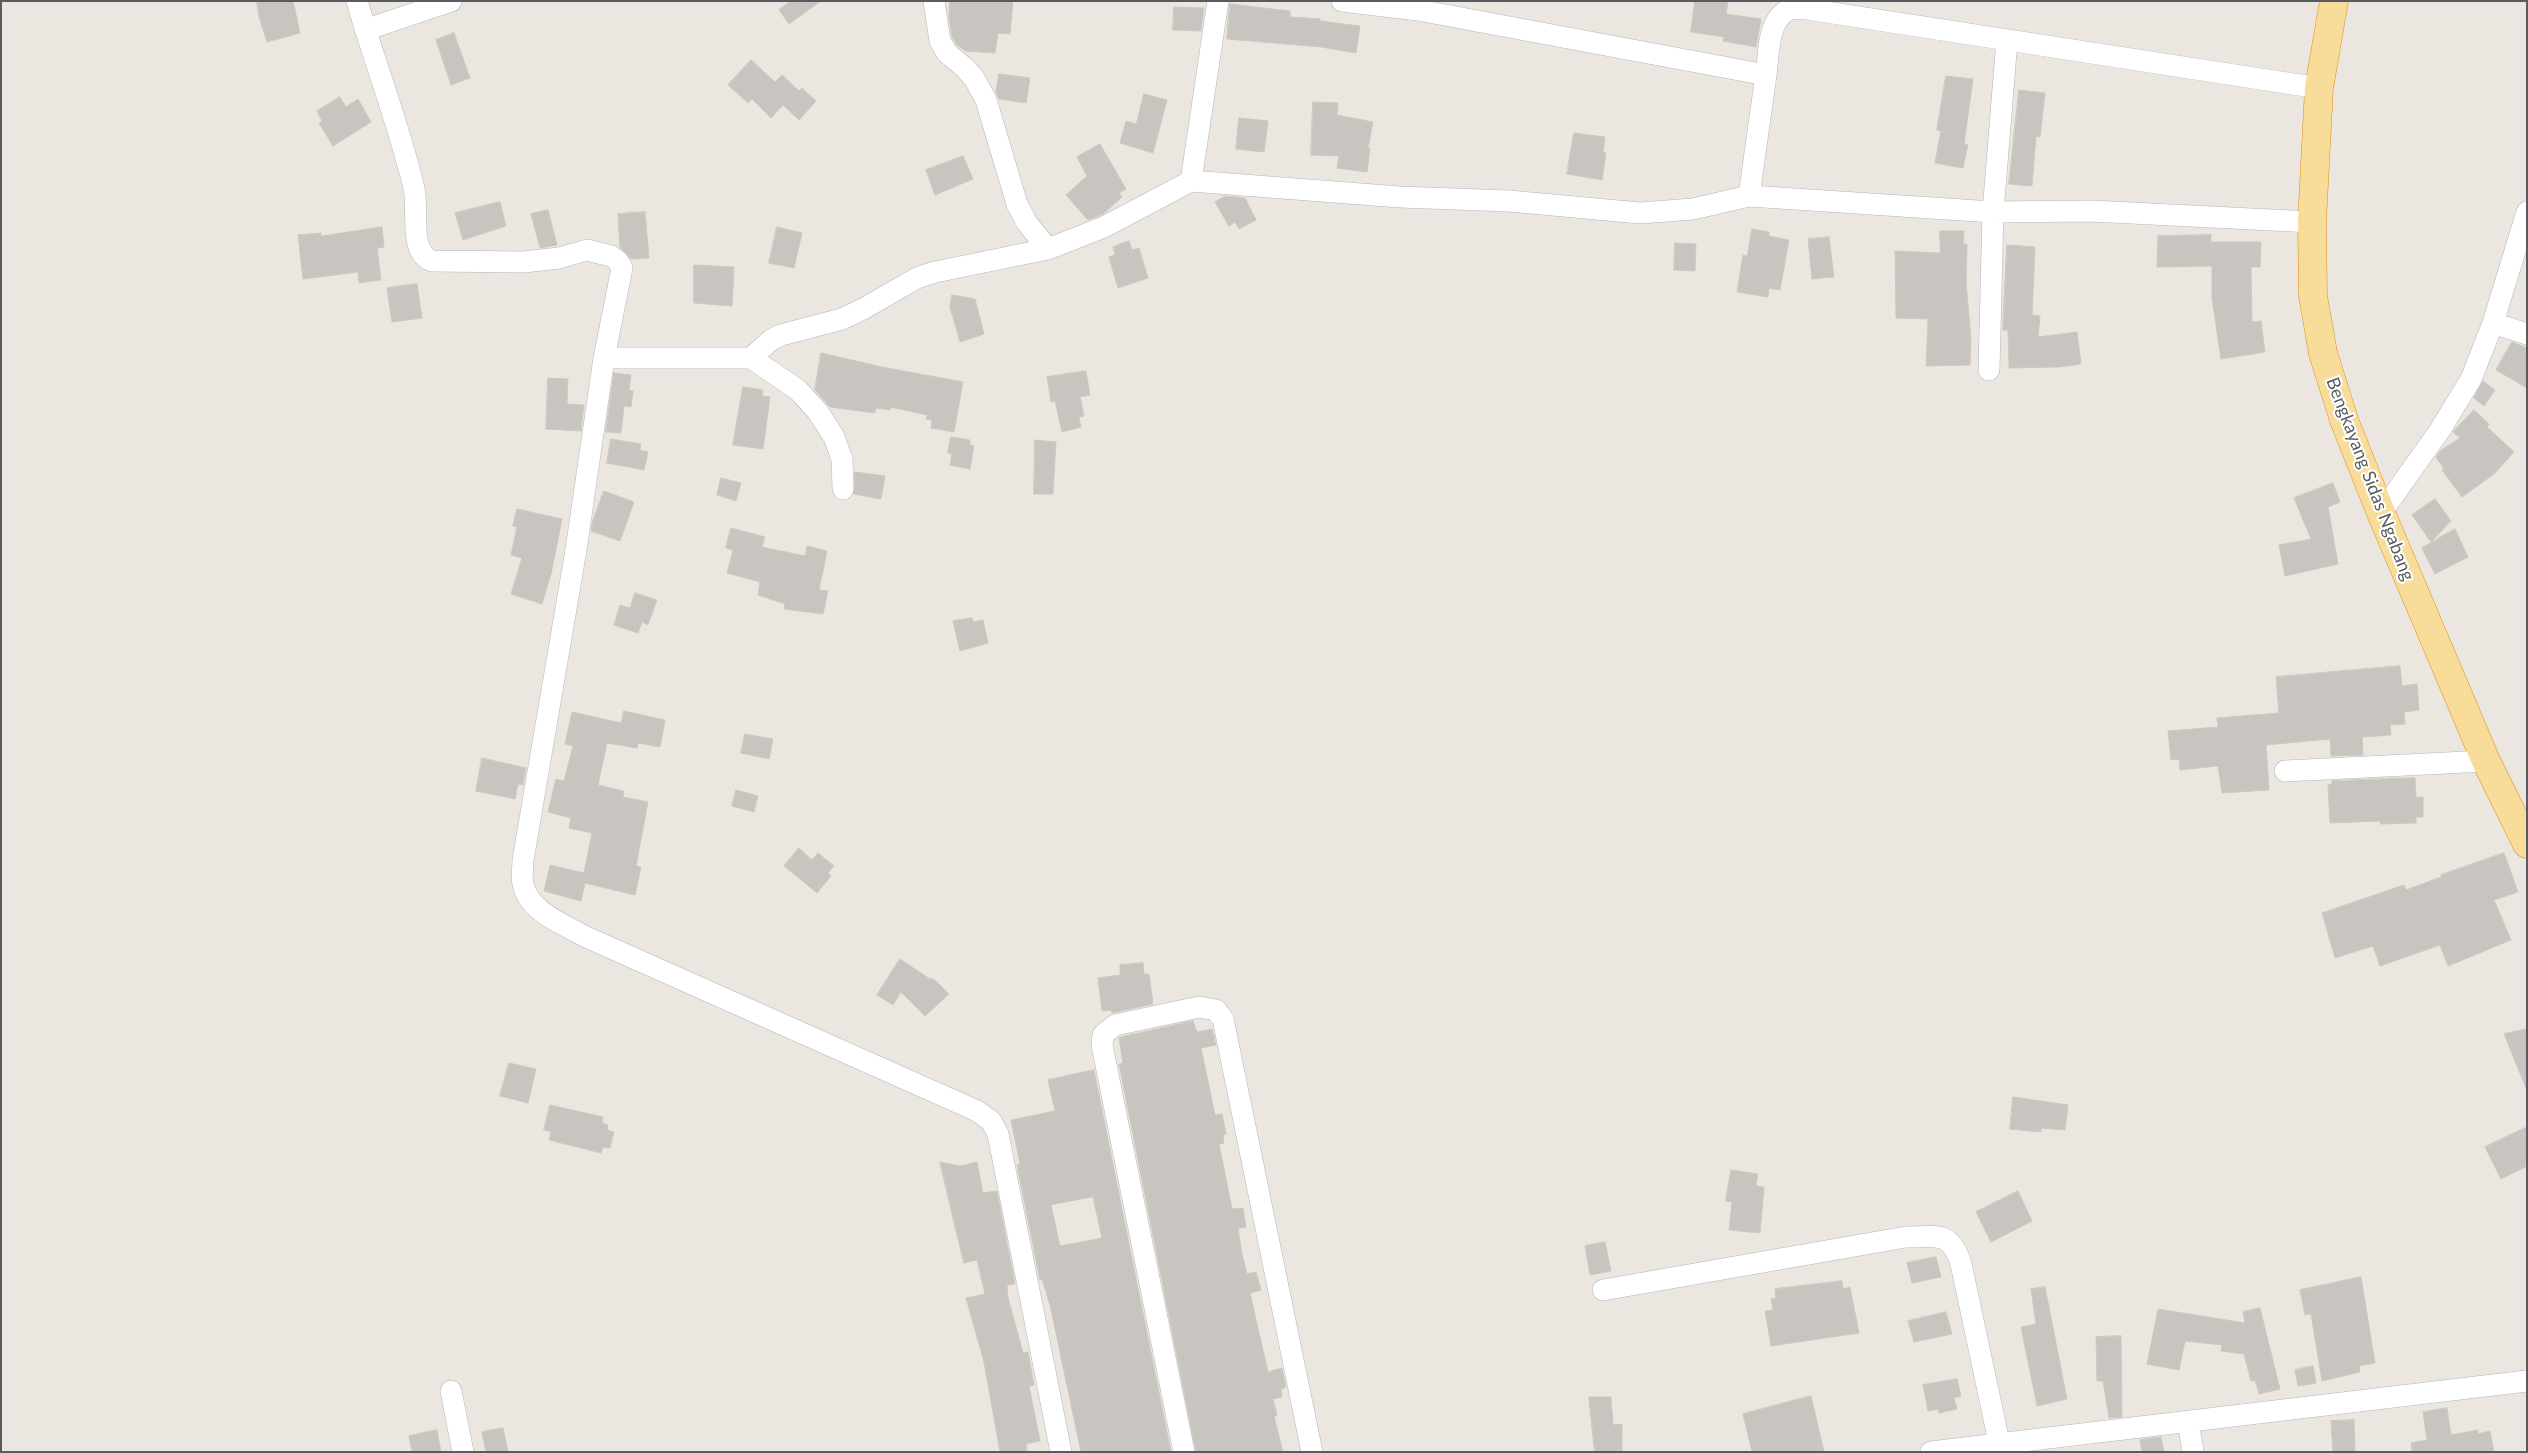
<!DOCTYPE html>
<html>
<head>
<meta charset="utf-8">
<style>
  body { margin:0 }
  #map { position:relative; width:2528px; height:1453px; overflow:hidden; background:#ebe7e0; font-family:Lato,sans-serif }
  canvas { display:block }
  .frame { position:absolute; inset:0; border:2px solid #585c60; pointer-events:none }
</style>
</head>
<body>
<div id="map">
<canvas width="2528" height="1453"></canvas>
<div class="frame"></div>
</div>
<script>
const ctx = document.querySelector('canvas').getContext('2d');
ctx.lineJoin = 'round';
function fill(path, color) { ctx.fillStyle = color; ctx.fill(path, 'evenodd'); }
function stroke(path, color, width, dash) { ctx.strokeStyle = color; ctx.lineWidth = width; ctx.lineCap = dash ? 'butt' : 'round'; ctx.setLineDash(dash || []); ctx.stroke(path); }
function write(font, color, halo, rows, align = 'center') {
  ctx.font = font + ' Lato,sans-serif'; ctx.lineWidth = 4; ctx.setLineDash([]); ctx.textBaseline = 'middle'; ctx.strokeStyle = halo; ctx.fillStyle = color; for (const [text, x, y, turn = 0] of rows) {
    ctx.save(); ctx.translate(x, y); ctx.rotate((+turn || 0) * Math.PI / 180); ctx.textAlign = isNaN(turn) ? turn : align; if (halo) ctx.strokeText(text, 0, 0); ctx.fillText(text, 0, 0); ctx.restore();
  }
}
const building = new Path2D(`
  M257 1H293L300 33 267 42 259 17Z
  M791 1H821L789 24 779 10Z
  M950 1H1013L1010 34 998 33 995 53 965 51 957 45 952 37 949 17Z
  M1695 1H1728L1726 14 1761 19 1756 47 1723 41 1724 37 1691 32Z
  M1230 4 1290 11V17L1320 19V21L1360 26 1356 53 1321 47 1227 39Z
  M1174 7 1204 8 1201 31 1173 30Z
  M454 33 470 78 451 85 436 40Z
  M751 60 775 82 782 75 799 91 802 88 816 101 799 120 783 105 771 118 752 99 748 103 728 85Z
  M999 74 1030 78 1026 103 999 99 996 92Z
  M1946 76 1973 79 1964 144 1968 145 1963 168 1935 163 1941 131 1937 130Z
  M2019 90 2045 93 2040 137 2036 136 2032 186 2009 184Z
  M1144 94 1167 100 1153 153 1120 143 1126 121 1136 124Z
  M340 97 346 107 358 99 371 122 333 146 319 123 322 121 317 111Z
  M1313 102 1338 103 1337 115 1373 122 1368 148H1370L1367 172 1337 168 1339 156 1311 155Z
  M1239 118 1268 121 1264 152 1236 149Z
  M1574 133 1605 137 1603 152 1606 153 1602 180 1567 174Z
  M1100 144 1126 189 1119 193 1122 197 1103 214 1088 220 1066 195 1087 176 1077 157Z
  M963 156 973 179 935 195 926 170Z
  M1226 196 1245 198 1256 220 1239 229 1235 222 1229 226 1215 202Z
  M500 202 506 226 463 240 455 213Z
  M548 210 557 245 540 248 531 214Z
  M645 212 649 258 631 259 620 247 618 214Z
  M382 227 384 247 377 248 381 280 359 283 358 272 303 279 298 235 321 233V236Z
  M777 227 802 233 794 268 769 263Z
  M1752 229 1769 232V236L1789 240 1780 290 1769 288 1768 297 1737 292 1743 255 1747 256Z
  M1940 231H1964L1963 244H1967L1966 281 1971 340 1970 365 1926 366 1928 319 1896 318 1895 251 1940 253Z
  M2211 235V242H2261L2260 267H2251L2252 322 2261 321 2265 352 2221 359 2212 298V266L2157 267 2158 236Z
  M1829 237 1834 277 1812 279 1808 239Z
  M1129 241 1132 250 1139 248 1148 278 1118 288 1109 257 1115 255 1113 247Z
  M1675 243 1696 244 1695 271 1674 270Z
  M2007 245 2035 247 2032 315 2040 316 2038 337 2077 332 2081 364 2059 367 2009 368 2008 330H2003Z
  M694 265 734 267 732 306 694 303Z
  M417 284 422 318 392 322 387 288Z
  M952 295 975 299 984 334 960 342 950 307Z
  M2512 342 2527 348V388L2496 370Z
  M821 353 882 367 963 382 954 432 931 428 932 420 926 419 927 415 890 407V410L876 408 875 413 830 407 815 390Z
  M1086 371 1090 395 1080 397 1084 416 1079 417 1081 427 1062 432 1055 401 1051 402 1047 377Z
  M614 373 631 375 629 390 633 391 631 407 624 406 621 433 606 432Z
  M548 378 568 379 567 404 584 405 581 431 546 429Z
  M2483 381 2495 390 2484 406 2474 398Z
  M743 387 763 390 762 396 770 397 763 449 733 445Z
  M2474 410 2489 424 2487 427 2514 452 2494 474 2462 497 2442 470 2444 469 2436 457 2441 450 2460 438 2453 432Z
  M951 437 970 440V445L974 446 970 469 950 465 952 454 948 453Z
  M611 439 641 444 640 450 648 452 644 470 607 463Z
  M1035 440 1056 442 1053 494H1034Z
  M855 472 885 476 881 499 854 494Z
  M721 478 741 483 736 501 717 495Z
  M2333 483 2340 502 2328 507 2338 564 2285 576 2279 545 2311 539 2294 498Z
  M604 491 634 502 620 541 591 531 593 520Z
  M2435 499 2451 521 2431 542 2412 515Z
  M517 509 562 519 551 574 542 604 511 594 522 558 511 555 517 527 513 526Z
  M731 528 765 537 762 547 805 556 807 546 827 551 819 590 828 591 823 614 784 609 785 604 758 595 760 582 727 573 733 550 726 548Z
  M2455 529 2468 557 2435 574 2422 548Z
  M635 593 657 600 648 625 642 622 638 633 614 625 620 605 630 608Z
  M972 618 973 622 983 620 988 643 960 651 953 621Z
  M2400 666 2402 686 2417 684 2419 710 2404 712 2405 724 2390 725 2391 735 2362 737 2363 755 2331 756 2330 739 2266 745 2269 790 2222 793 2218 766 2180 770 2179 759 2171 760 2168 731 2218 727 2217 718 2279 713 2276 677Z
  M624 711 665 720 660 747 638 743 637 748 607 743 598 785 624 791 623 797 648 802 636 866 641 867 635 895 585 883 581 901 544 891 550 865 584 873 592 833 569 828 571 818 548 812 556 779 564 781 573 746 565 744 572 712 621 723Z
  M745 734 773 739 769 759 741 753Z
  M482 758 526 768 523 785 518 784 515 799 476 791Z
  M2415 778 2416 798 2423 797V817H2416V823L2380 824V821L2330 823 2328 785 2332 784V781Z
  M736 790 758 796 754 812 732 806Z
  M799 848 812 860 818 853 834 866 828 873 831 876 817 893 784 866Z
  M2504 853 2518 892 2494 900 2511 940 2448 966 2440 945 2380 966 2373 946 2335 958 2322 913 2404 885 2406 890 2441 877V875Z
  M900 959 930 979 931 978 936 981 949 994 925 1016 901 992 893 1005 877 995Z
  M1143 963 1144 974H1149L1153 1004 1112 1013 1111 1010 1102 1011 1098 978 1120 975V965Z
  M1193 1021 1197 1032 1212 1029 1216 1045 1201 1048 1215 1115 1222 1114 1226 1134 1223 1135 1224 1143 1219 1144 1232 1209 1243 1208 1246 1227 1238 1228 1242 1254 1247 1274 1256 1272 1261 1290 1250 1293 1268 1372 1282 1368 1286 1387 1281 1389 1282 1397 1273 1399 1277 1415 1274 1416 1283 1452H1196L1119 1064 1123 1063 1119 1038 1121 1037Z
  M2527 1029V1088H2526L2504 1034Z
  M509 1063 536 1069 528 1103 500 1096Z
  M1094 1070 1171 1452H1081L1050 1305 1042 1279 1040 1280 1017 1165 1020 1164 1011 1120 1055 1111 1048 1080ZM1093 1197 1102 1238 1060 1246 1051 1205Z
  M2013 1097 2068 1105 2065 1130 2041 1128V1132L2010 1129Z
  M550 1105 603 1117 602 1123 608 1125 607 1130 614 1132 610 1148 603 1147 601 1153 549 1140 551 1132 544 1130Z
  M2527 1127V1166L2501 1179 2485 1147Z
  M940 1162 960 1166 977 1162 983 1193 997 1191 1015 1284 1007 1285 1008 1297 1023 1353 1028 1352 1034 1385 1029 1386 1040 1441 1026 1444 1027 1452H1000L984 1362 966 1298 985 1294 977 1260 964 1263Z
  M1731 1170 1758 1174 1756 1186 1764 1187 1760 1233 1729 1230 1732 1202 1726 1201Z
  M2018 1191 2032 1221 1991 1242 1976 1212Z
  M1605 1242 1611 1271 1590 1275 1585 1246Z
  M1936 1257 1941 1277 1912 1283 1907 1263Z
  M2361 1277 2375 1363 2359 1366 2360 1372 2322 1381 2311 1314 2305 1315 2300 1290Z
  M1842 1281 1843 1289 1850 1287 1859 1333 1771 1346 1765 1311 1773 1310 1771 1299 1776 1298 1775 1289Z
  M2045 1287 2067 1399 2037 1406 2021 1327 2036 1324 2031 1289Z
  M2260 1308 2280 1389 2259 1394 2255 1380 2251 1381 2244 1354 2221 1351 2222 1345 2185 1341 2179 1370 2147 1364 2158 1309 2245 1323 2243 1312Z
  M1946 1312 1952 1334 1914 1342 1908 1321Z
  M2121 1336 2122 1417 2109 1418 2103 1381H2097L2096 1337Z
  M2313 1366 2316 1383 2298 1386 2295 1370Z
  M1957 1379 1961 1396 1954 1398 1957 1409 1939 1413 1938 1409 1928 1411 1923 1385Z
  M1811 1396 1824 1452H1752L1743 1414Z
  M1589 1397H1611L1613 1425 1622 1424V1452H1595Z
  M2447 1408 2451 1435 2478 1430V1434L2490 1431 2494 1452H2412L2411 1443 2427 1440 2423 1412Z
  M2354 1420 2355 1452H2333L2331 1421Z
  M503 1428 508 1452H486L482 1432Z
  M437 1430 441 1452H412L409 1436Z
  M2161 1437 2164 1452H2142L2140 1440Z`);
const minor = new Path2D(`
  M357 1C375 64 399 125 414 188 419 210 408 252 432 261L524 262 559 258 587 250 611 256 618 261 622 268 604 358 576 550 523 860C523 868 521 877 523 884 528 911 563 924 584 936L977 1111 991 1121 998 1134 1061 1452
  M934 1 940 41 947 53 965 68 974 78 986 100 1017 204 1027 223 1048 249
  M1342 1 1418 10 1766 75 1749 196
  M365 30 451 1
  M1766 75C1769 55 1767 21 1788 10 1792 8 1801 9 1807 9L2319 88
  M1191 181 1218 1
  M2493 323 2527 334
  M604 358H751L798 390 818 412 834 437 842 459 843 489
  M751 358 771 340 781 335 842 319 863 309 917 278 935 272 1048 249 1104 227 1191 181 1400 197 1509 201 1640 213 1693 209 1749 196 1993 212 2091 211 2312 222
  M1989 370 1993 212 2007 40
  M2381 513 2440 430 2471 379 2493 323 2527 212
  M2285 771 2486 761
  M1603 1290 1906 1237C1936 1237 1951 1230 1961 1264L1999 1442
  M451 1391 463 1452
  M2188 1421 2193 1452
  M1184 1452 1102 1045 1103 1035 1115 1025 1199 1007 1216 1010 1223 1019 1312 1452
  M1931 1452 2527 1381`);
const trunk = new Path2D(`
  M2334 1 2319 88 2312 222 2313 296 2323 353 2344 420 2381 513 2486 761 2527 844`);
const streetNames = [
  ["Bengkayang Sidas Ngabang",2370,479,69]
];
fill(building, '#c8c4bf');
stroke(building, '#cfc8be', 1);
stroke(minor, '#b2b6ba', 22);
stroke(trunk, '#dc8c0e', 29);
stroke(minor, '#fff', 21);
stroke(trunk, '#f8dc99', 28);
write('18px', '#585c60', '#fff', streetNames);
</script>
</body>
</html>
